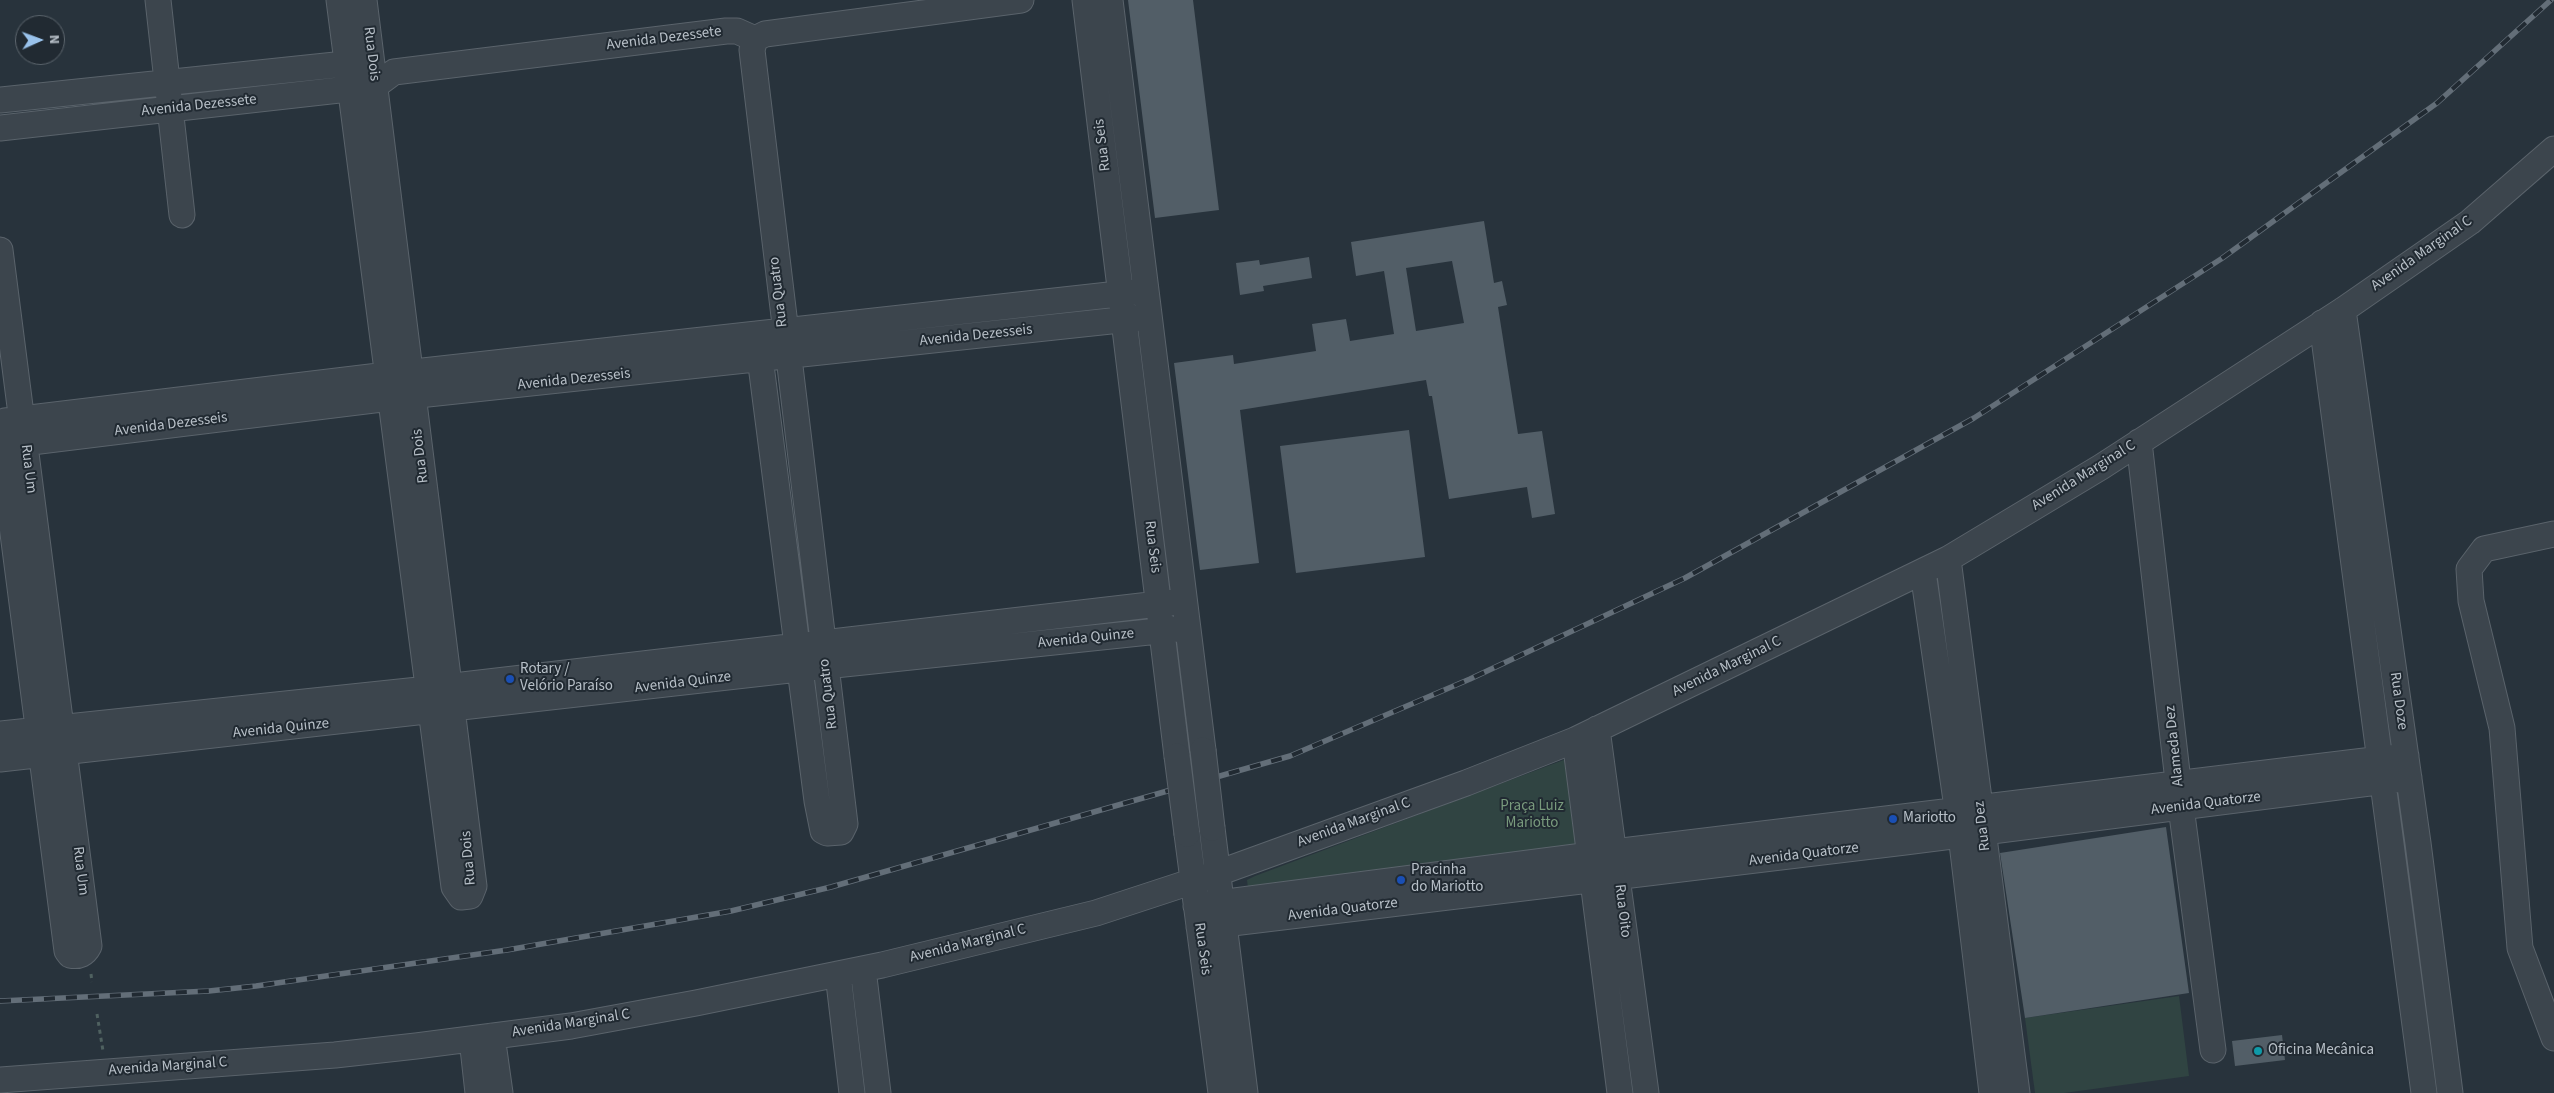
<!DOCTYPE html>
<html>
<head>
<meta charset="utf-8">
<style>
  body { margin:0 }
  #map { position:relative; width:2554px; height:1093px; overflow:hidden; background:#28333c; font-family:"Source Sans 3",sans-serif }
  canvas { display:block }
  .north { position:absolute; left:15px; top:15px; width:50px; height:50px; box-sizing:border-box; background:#212a32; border:1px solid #5d666e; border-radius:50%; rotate:88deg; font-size:14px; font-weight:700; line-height:20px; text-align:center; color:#b8c0c8 }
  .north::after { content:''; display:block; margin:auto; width:18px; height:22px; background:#99c2eb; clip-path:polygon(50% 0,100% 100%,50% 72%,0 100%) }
</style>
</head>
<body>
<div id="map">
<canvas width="2554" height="1093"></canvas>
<div class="north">N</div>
</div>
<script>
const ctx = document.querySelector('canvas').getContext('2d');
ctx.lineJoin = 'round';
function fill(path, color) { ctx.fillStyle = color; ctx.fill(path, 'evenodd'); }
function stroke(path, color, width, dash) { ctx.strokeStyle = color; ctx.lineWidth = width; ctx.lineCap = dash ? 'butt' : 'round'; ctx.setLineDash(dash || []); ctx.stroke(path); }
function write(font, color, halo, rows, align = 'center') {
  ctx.font = font + ' "Source Sans 3",sans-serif'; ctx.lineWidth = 4; ctx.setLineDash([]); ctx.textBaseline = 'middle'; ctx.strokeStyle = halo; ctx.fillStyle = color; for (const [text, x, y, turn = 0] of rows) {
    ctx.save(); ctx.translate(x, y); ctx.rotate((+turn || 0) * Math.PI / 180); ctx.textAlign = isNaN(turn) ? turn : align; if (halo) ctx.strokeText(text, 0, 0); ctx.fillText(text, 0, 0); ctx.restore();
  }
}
const green = new Path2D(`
  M1569 758 1582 852 1248 888 1247 880 1255 876Z
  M2179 996 2189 1076 2064 1093H2035L2025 1018Z`);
const building = new Path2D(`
  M1128 0H1193L1219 210 1155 218Z
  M1484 221 1494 283 1502 281 1507 305 1498 307 1518 434 1542 431 1555 514 1532 518 1527 487 1449 499 1432 396H1429L1426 380 1240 410 1259 563 1200 570 1174 363 1233 355 1234 364 1316 351 1312 324 1346 319 1350 341 1394 334 1384 271 1356 276 1351 242ZM1452 261 1464 323 1416 331 1406 268Z
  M1309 257 1312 278 1263 286 1264 291 1240 295 1236 263 1259 260 1260 265Z
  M1409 430 1425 557 1296 573 1280 446Z
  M2166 827 2189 993 2025 1018 2000 853Z
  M2282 1035 2285 1060 2235 1066 2232 1041Z`);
const path = new Path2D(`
  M91 974 92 982
  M97 1014 103 1051`);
const minor = new Path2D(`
  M158 0 182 215
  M339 0 454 887 461 897 470 896 474 886 364 0
  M1085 0 1177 756
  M1110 0 1203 750
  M755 39 752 50 845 824 841 832 827 833 823 831 817 801 757 334
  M755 39 765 34 1021 0
  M0 100 364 62
  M0 128 375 86 394 72 726 31H737L755 39
  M0 250 89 946C85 954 79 957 70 955L67 951 0 433
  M2343 310 2418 843 2450 1093
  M2322 323 2424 1093
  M5 421 387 375 1145 291
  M2139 442 2181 807 2213 1050
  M7 445 390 398 1148 317
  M2554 534 2484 549 2469 569 2471 601 2502 728 2520 948 2554 1038
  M1948 559 2017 1093
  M1923 572 1961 835 1992 1093
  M1597 729 1646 1093
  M0 734 428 689 1184 601
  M1575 740 1620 1093
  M0 759 825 666 1187 628
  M1212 828 1245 1093
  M1187 834 1221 1093
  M1196 906 1614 852 2406 756
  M1199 927 1905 842 2409 778
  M863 969 878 1093
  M838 974 852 1093
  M492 1036 500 1093
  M472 1039 478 1093
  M0 1080 335 1055 416 1046 571 1026 696 1003 882 965 1096 913 1218 873 1466 783 1575 740 1948 559 2101 467 2343 310 2470 222 2554 149`);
const rail = new Path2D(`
  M0 1001 209 991 256 986 507 950 731 911 831 887 1290 756 1470 679 1685 578 1974 418 2221 259 2437 103 2551 0`);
const minorBridge = new Path2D(`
  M1203 750 1212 828
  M1177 756 1187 834`);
const markers = [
  [510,679,5,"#1a4fb4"],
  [1893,819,5,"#1a4fb4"],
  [1401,880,5,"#1a4fb4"],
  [2258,1051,5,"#0f9aa8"]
];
const streetNames = [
  ["Avenida Dezessete",664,39,-7],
  ["Rua Dois",371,54,83],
  ["Avenida Dezessete",199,106,-6],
  ["Rua Seis",1103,145,-97],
  ["Avenida Marginal C",2422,254,-35],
  ["Rua Quatro",779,292,-97],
  ["Avenida Dezesseis",976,336,-6],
  ["Avenida Dezesseis",574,380,-6],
  ["Avenida Dezesseis",171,425,-7],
  ["Rua Dois",421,456,-97],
  ["Rua Um",28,469,83],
  ["Avenida Marginal C",2084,476,-32],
  ["Rua Seis",1152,547,83],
  ["Avenida Quinze",1086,639,-6],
  ["Avenida Marginal C",1727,667,-26],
  ["Avenida Quinze",683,683,-7],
  ["Rua Quatro",829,694,-97],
  ["Rua Doze",2398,701,82],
  ["Avenida Quinze",281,729,-6],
  ["Alameda Dez",2175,746,-96],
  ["Avenida Quatorze",2206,804,-7],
  ["Avenida Marginal C",1354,823,-20],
  ["Rua Dez",1983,826,-97],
  ["Avenida Quatorze",1804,855,-7],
  ["Rua Dois",469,858,-95],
  ["Rua Um",80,871,83],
  ["Avenida Quatorze",1343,910,-7],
  ["Rua Oito",1622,911,83],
  ["Avenida Marginal C",968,944,-14],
  ["Rua Seis",1202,949,82],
  ["Avenida Marginal C",571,1024,-9],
  ["Avenida Marginal C",168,1067,-4]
];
const poiNames = [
  ["Rotary /",520,670],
  ["Velório Paraíso",520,687],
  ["Mariotto",1903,819],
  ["Pracinha",1411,871],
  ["do Mariotto",1411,888],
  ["Oficina Mecânica",2268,1051]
];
const parkNames = [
  ["Praça Luiz",1532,807],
  ["Mariotto",1532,824]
];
fill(green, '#304442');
fill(building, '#525e67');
stroke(minor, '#5a636b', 27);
stroke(path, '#4f6160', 3, [4, 4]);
stroke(minor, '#3c454d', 25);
stroke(rail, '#636e78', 5.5);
stroke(rail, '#212a32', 4, [11]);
stroke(minorBridge, '#5a636b', 27, []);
stroke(minorBridge, '#3c454d', 25);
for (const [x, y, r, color] of markers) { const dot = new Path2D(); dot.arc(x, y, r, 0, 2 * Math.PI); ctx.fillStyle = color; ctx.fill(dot); stroke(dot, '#212a32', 2); }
write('15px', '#b8c0c8', '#212a32', streetNames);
write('15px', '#b8c0c8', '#212a32', poiNames, 'left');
write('15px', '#799a7d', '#212a32', parkNames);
</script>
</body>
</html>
